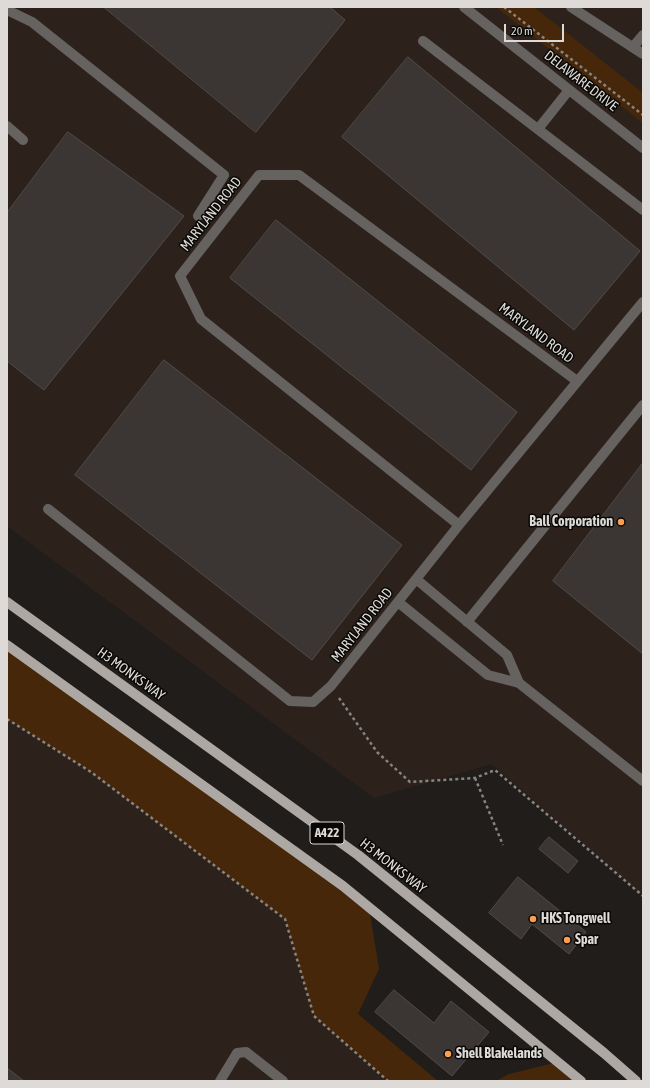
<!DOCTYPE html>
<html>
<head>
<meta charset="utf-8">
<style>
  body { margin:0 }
  #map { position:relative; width:650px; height:1088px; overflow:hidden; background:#211d1a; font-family:"Asap Condensed",sans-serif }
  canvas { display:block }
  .frame { position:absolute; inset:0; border:8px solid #dddad7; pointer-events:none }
  .scale { position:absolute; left:504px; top:24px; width:60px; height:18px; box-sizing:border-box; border:2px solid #dddad7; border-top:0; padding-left:5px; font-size:12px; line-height:14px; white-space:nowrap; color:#dddad7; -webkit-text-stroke:3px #090806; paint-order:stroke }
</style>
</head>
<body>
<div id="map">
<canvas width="650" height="1088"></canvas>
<div class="frame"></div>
<div class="scale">20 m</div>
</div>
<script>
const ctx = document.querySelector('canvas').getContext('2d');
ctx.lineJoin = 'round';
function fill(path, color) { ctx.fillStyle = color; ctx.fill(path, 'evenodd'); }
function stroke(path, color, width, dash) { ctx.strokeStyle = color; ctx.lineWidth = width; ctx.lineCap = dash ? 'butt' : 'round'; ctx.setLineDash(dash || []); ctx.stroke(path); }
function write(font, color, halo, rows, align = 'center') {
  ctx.font = font + ' "Asap Condensed",sans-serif'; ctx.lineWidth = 3; ctx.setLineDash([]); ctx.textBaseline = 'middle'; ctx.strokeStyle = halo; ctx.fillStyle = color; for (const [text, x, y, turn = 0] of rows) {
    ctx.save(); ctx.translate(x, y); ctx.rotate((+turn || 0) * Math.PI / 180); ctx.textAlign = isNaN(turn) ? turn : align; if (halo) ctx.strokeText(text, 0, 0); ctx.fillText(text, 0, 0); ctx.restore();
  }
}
const built = new Path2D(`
  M7 7H643V896L492 764 374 798 7 526Z
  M7 719 91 772 285 919 314 1016 388 1081H7Z`);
const green = new Path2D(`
  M496 7H534L643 93V123Z
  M7 645 369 907 379 969 358 1014 438 1081H388L314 1016 285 919 91 772 7 719Z
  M558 1062 581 1081H496L509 1074Z`);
const building = new Path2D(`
  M104 7H330L345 20 256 132Z
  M408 57 640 251 574 330 342 137Z
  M68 132 184 216 44 390 7 361V213Z
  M276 220 517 412 471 470 230 278Z
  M164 360 402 545 312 660 75 475Z
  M643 463V654L553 581Z
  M549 837 578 861 568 873 539 849Z
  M518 877 586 932 569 954 532 924 521 939 489 913Z
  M394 990 434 1023 451 1001 489 1032 452 1076 375 1012Z
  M7 1068 24 1081H7Z`);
const path = new Path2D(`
  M504 7 643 115
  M339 698 377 752 410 782 475 778 495 770 643 896
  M7 719 91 772 285 919 314 1016 388 1081
  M475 778 503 845`);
const minor = new Path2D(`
  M464 7 643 148
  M571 7 643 54
  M7 10 32 22 224 175 198 216
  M423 41 643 210
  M633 47 643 35
  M7 126 23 140
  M538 129 569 90
  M48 509 290 701 313 702 331 686 459 525 643 302
  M459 525 201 319 180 276 259 175H299L577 381
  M416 579 507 655 519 683
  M398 602 488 675 519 683 643 781
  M467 622 643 405
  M220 1081 237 1053 246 1052 283 1081`);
const major = new Path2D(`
  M7 602 358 855 604 1053 636 1081
  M7 645 343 886 581 1081`);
const markers = [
  [621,522,4,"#fa9f4f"],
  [533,919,4,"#fa9f4f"],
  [567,940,4,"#fa9f4f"],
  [448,1054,4,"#fa9f4f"]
];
const shields = [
  [327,833,34]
];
const shieldNames = [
  ["A422",327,833]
];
const streetNames = [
  ["DELAWARE DRIVE",581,81,38],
  ["MARYLAND ROAD",211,214,-52],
  ["MARYLAND ROAD",536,333,37],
  ["MARYLAND ROAD",362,625,-52],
  ["H3 MONKS WAY",131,674,36],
  ["H3 MONKS WAY",393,866,38]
];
const poiNames = [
  ["Ball Corporation",613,522,"right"],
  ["HKS Tongwell",541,919],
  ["Spar",575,940],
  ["Shell Blakelands",456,1054]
];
fill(built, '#2c221b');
fill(green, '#472709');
fill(building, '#3b3633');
stroke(building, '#514c48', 1);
stroke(path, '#888481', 2.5, [3, 3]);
stroke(minor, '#656260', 10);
stroke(major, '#ada8a4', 10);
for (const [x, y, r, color] of markers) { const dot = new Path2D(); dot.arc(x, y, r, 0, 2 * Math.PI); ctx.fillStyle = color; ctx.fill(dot); stroke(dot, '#090806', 1.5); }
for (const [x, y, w] of shields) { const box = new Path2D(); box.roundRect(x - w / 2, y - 11, w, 22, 3); ctx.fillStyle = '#090806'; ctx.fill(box); stroke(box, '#dddad7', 1); }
write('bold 13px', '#dddad7', null, shieldNames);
write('14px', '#dddad7', '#090806', streetNames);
write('bold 14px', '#dddad7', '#090806', poiNames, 'left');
</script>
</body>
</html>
